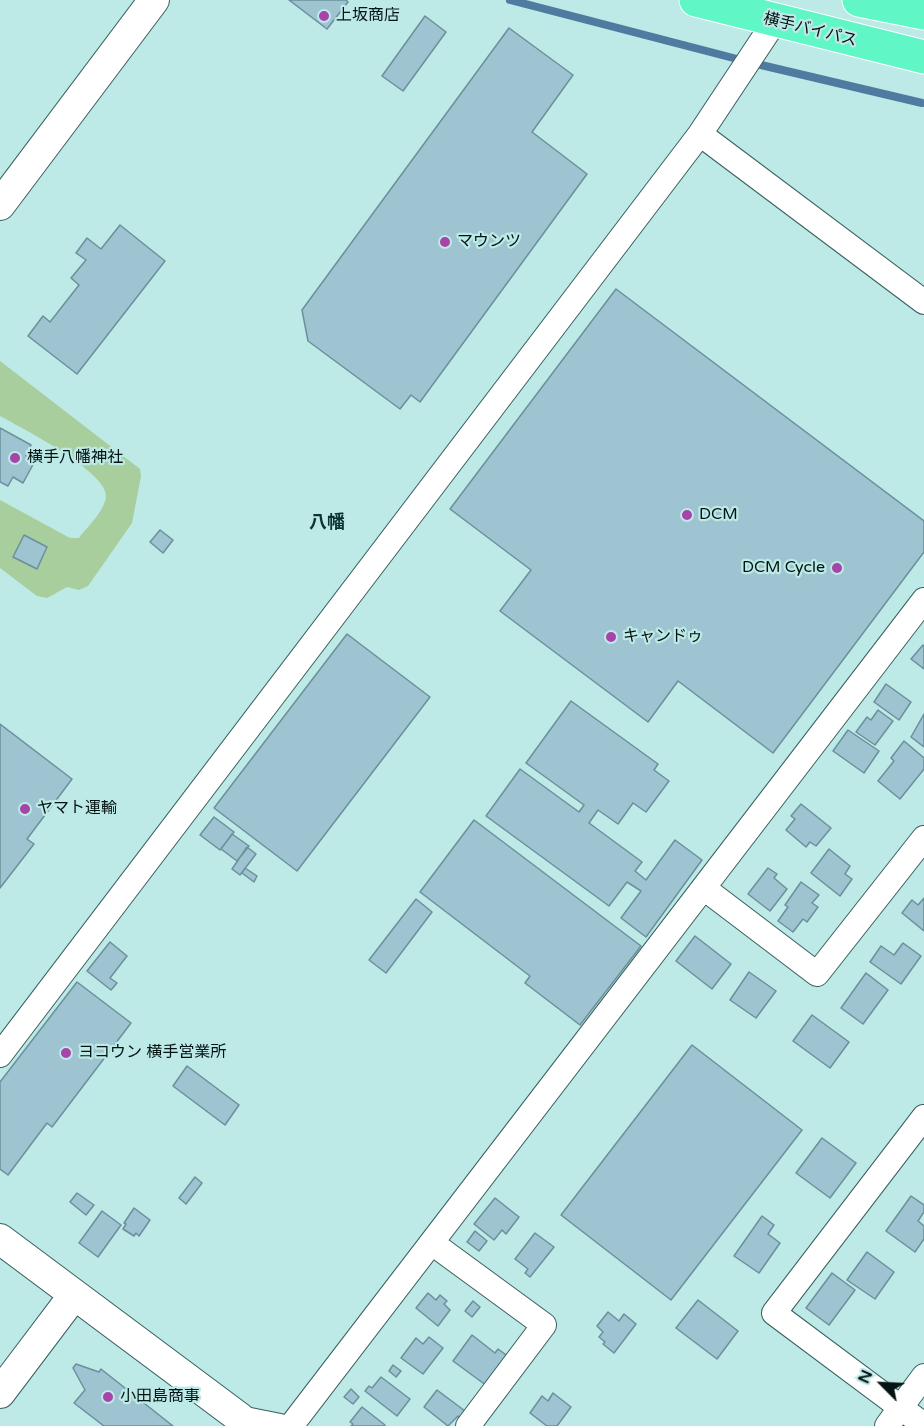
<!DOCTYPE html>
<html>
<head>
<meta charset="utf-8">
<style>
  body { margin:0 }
  #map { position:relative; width:924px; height:1426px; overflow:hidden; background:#bde9e6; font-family:"Varela Round",sans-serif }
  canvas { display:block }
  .north { position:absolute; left:852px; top:1354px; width:60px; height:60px; -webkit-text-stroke:4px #bde9e6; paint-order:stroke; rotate:294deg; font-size:16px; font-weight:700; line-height:24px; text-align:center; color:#041313 }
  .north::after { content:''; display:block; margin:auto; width:21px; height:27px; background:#041313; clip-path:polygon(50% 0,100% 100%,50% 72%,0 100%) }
</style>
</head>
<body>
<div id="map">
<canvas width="924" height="1426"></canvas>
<div class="north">N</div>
</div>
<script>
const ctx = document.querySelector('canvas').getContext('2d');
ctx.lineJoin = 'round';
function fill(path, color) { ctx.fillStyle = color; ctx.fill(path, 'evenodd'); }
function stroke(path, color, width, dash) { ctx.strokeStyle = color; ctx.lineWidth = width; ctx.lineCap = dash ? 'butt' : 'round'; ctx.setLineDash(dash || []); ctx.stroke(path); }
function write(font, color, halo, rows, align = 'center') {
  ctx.font = font + ' "Varela Round","Noto Sans JP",sans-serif'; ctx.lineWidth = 4.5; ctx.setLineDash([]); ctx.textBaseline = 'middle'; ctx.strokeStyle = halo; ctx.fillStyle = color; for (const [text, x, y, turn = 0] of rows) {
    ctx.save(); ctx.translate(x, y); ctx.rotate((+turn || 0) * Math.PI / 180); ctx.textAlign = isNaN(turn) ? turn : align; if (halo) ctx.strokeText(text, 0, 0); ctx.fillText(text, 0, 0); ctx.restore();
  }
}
const green = new Path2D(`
  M0 361 140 469 141 476 132 523 88 586 79 590 67 587 47 598 37 596 0 568V500L70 538H79C87 527 106 510 106 495 105 471 22 428 0 416Z`);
const stream = new Path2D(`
  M510 0 741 60
  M761 65 922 103`);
const building = new Path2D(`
  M289 0H346L348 2 327 29Z
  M425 16 446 32 403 91 382 76Z
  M509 28 573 75 532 132 587 174 420 402 411 395 400 409 308 341 302 310Z
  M120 225 165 261 77 374 28 336 43 316 50 322 79 285 71 278 86 260 76 253 87 238 101 249Z
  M616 289 924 521V552L773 753 678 681 648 722 500 611 531 570 450 509Z
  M0 428 31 445 26 456 35 461 23 483 13 477 8 486 0 482Z
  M160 530 173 540 163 553 150 542Z
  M24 535 47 547 37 569 13 557Z
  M347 634 430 697 297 871 214 808Z
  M923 645 924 646V669L911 659Z
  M886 684 911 702 899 720 874 702Z
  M571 701 658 764 654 770 669 781 646 812 633 803 618 824 598 810 589 823 642 862 635 871 646 880 675 840 702 860 646 937 621 918 641 891 627 882 609 906 486 816 520 769 579 812 584 805 526 763Z
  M878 710 893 721 875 745 856 732 867 717 871 720Z
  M924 714V747L911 737Z
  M0 724 72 779 27 839 34 844 0 888Z
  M848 730 879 751 864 773 833 751Z
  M904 741 924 758V769L900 799 878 781 894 761 891 758Z
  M801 804 831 828 816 846 810 842 806 847 786 830 795 819 791 816Z
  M214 817 234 832 220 850 200 835Z
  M474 820 641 946 580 1025 525 983 530 976 420 892Z
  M232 834 249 846 237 861 221 849Z
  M247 847 256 854 240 875 232 869Z
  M829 849 850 866 845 874 852 879 840 896 811 873Z
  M245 868 257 876 254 882 242 873Z
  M768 868 777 874 774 878 787 889 770 911 748 894Z
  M801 882 819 895 812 903 818 907 807 922 803 919 793 932 778 921 788 907 785 905Z
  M924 898V931L902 913 912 900 918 905Z
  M416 899 432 912 386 973 369 960Z
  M695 936 731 964 712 989 676 961Z
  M110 942 127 956 110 978 117 983 111 990 87 971Z
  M903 943 921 956 901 984 870 962 881 946 894 955Z
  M749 972 776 991 756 1018 730 1000Z
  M866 973 888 990 863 1024 841 1008Z
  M77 982 131 1023 52 1127 47 1123 8 1175 0 1169V1082Z
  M812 1015 849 1042 830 1068 793 1041Z
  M692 1045 802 1130 671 1300 561 1215Z
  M187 1066 239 1105 225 1125 173 1086Z
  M822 1138 856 1163 830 1198 796 1173Z
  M195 1177 202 1183 186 1204 179 1198Z
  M77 1193 94 1205 86 1215 70 1202Z
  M911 1196 924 1205V1212L918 1221 924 1226V1239L915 1252 886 1231Z
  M495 1198 519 1217 506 1234 502 1230 494 1240 474 1224Z
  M134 1208 150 1220 139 1236 136 1233 134 1236 123 1229 126 1224 124 1223Z
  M102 1211 121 1225 98 1257 79 1243Z
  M762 1216 774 1225 768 1234 780 1243 759 1273 734 1256Z
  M475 1231 487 1241 479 1251 467 1242Z
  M535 1233 554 1247 530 1277 525 1273 528 1269 515 1259Z
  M867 1252 894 1272 875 1299 847 1280Z
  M832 1273 855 1290 829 1325 806 1308Z
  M428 1293 436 1300 440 1295 447 1301 444 1304 450 1310 438 1326 416 1308Z
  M698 1300 738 1331 717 1359 676 1328Z
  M473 1301 480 1307 472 1317 465 1311Z
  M608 1312 619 1321 624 1314 636 1324 614 1353 603 1344 605 1342 599 1337 603 1332 597 1326Z
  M472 1335 495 1353 498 1349 509 1357 487 1386 453 1361Z
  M429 1337 443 1348 423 1374 401 1358 416 1338 423 1344Z
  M76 1364 99 1372 101 1369 173 1426H104L74 1403 85 1390 73 1368Z
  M393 1365 401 1371 396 1377 389 1371Z
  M381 1377 410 1399 397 1416 365 1391 369 1386 372 1388Z
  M351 1389 359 1397 353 1404 344 1397Z
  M437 1390 469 1414 464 1421 458 1416 448 1426 424 1407Z
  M553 1393 571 1407 557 1426H547L530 1413 542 1396 548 1401Z
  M362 1407 385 1425 384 1426H351L353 1424 350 1422Z`);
const minor = new Path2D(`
  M700 134 924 302
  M705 889 817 974 924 838
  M0 1055 700 134 775 21
  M924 1117 774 1313 924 1425
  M432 1243 544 1325 468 1426
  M240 1418 280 1426
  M291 1426 924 600
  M887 1426 924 1376`);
const tertiary = new Path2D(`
  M0 205 154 0
  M0 1239 240 1418
  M0 1393 74 1295`);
const trunk = new Path2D(`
  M696 0 924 57
  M859 0 924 13`);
const markers = [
  [324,16,6,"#a644aa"],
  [445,242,6,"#a644aa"],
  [15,458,6,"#a644aa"],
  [687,515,6,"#a644aa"],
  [837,568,6,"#a644aa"],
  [611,637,6,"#a644aa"],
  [25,809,6,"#a644aa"],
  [66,1053,6,"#a644aa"],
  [108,1397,6,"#a644aa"]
];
const poiNames = [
  ["上坂商店",336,16],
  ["マウンツ",457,242],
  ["横手八幡神社",27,458],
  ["DCM",699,515],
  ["DCM Cycle",825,568,"right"],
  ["キャンドゥ",623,637],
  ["ヤマト運輸",37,809],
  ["ヨコウン 横手営業所",78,1053],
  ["小田島商事",120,1397]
];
const streetNames = [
  ["横手バイパス",810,30,14]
];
const neighbourhoodNames = [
  ["八幡",327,523]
];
fill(green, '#a7ce9c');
stroke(stream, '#4e7b9f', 8);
fill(building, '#9dc4d0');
stroke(building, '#6b909c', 1.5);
stroke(minor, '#385f5e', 26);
stroke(tertiary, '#385f5e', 32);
stroke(trunk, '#fff', 35);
stroke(minor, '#fff', 24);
stroke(tertiary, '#fff', 30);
stroke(trunk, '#60f6c6', 33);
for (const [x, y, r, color] of markers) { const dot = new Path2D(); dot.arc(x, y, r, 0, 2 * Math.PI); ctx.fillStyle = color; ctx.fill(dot); stroke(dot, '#bde9e6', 2); }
write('16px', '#041313', '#bde9e6', poiNames, 'left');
write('16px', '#041313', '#bde9e6', streetNames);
write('bold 18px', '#0a3433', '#bde9e6', neighbourhoodNames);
</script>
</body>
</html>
